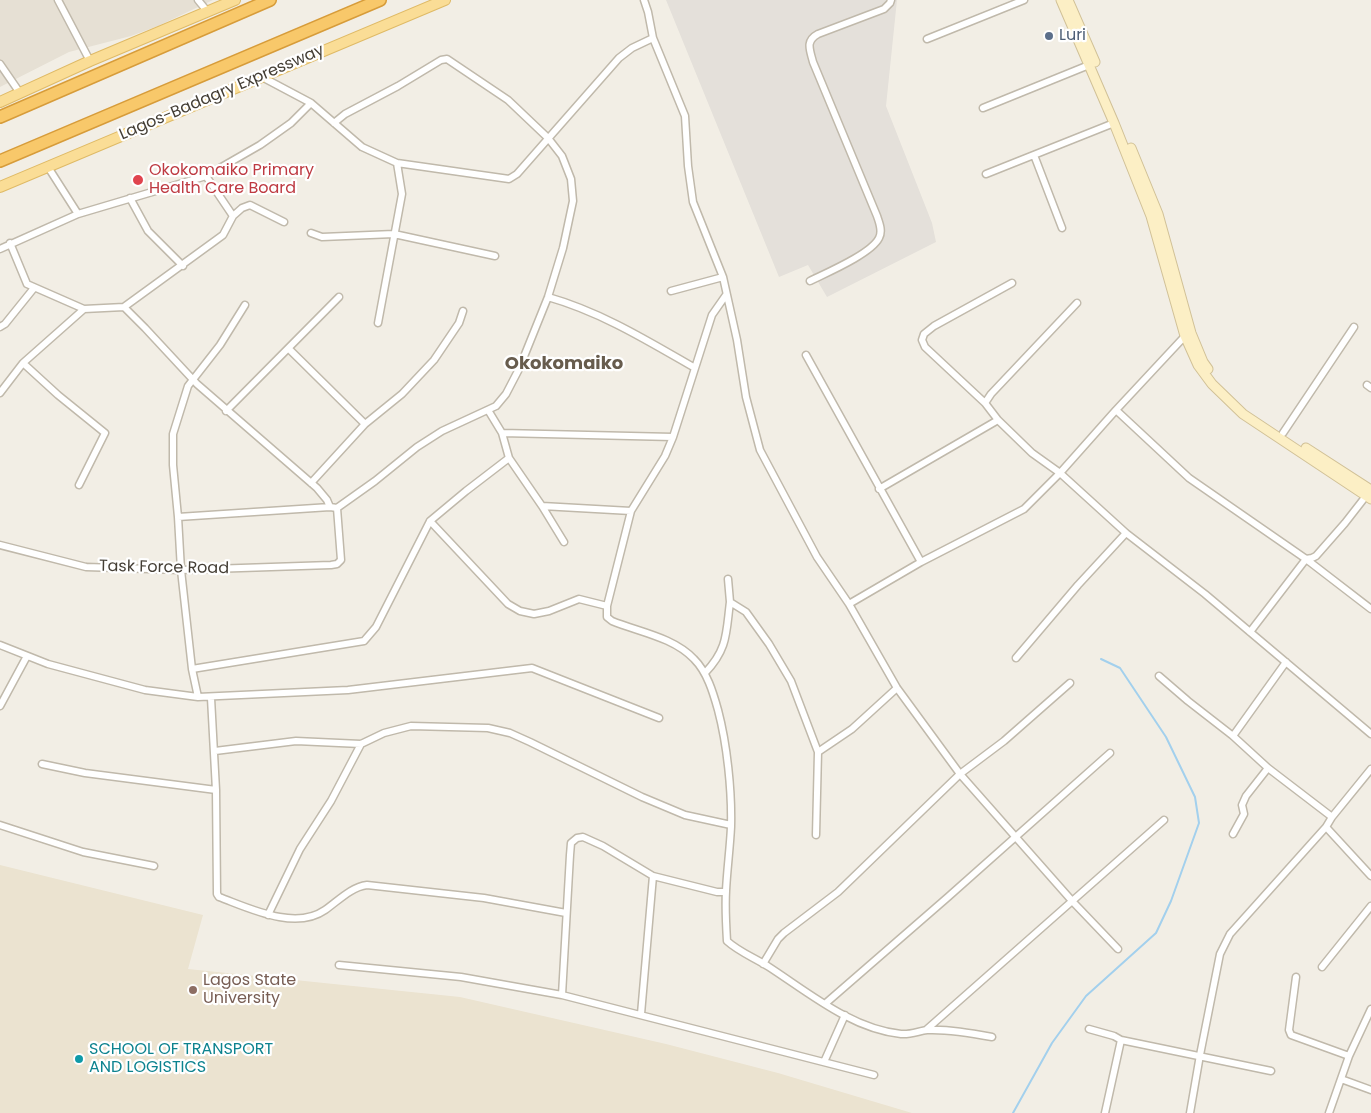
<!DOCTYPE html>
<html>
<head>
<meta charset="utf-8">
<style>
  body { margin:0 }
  canvas { display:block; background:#f2eee5 }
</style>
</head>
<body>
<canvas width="1371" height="1113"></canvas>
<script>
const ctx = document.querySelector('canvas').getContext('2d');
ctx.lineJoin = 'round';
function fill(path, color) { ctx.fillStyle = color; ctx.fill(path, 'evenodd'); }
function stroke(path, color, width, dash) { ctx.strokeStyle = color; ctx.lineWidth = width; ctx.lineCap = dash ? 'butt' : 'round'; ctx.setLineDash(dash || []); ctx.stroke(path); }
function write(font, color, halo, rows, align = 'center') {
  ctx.font = font + ' Poppins,sans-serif'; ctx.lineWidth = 4.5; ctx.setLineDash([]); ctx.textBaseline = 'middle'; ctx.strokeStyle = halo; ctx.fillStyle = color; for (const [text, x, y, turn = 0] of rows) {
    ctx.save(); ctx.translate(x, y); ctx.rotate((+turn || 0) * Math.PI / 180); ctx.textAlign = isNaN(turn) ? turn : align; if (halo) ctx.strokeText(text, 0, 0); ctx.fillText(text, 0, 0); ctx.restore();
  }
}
const residential = new Path2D(`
  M0 0H213L158 26 131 36 69 52 0 87Z`);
const industrial = new Path2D(`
  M666 0H897L886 106 932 223 936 242 827 297 808 265 779 277Z`);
const education = new Path2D(`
  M0 865 203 915 188 969 460 997 666 1044 778 1073 912 1113H0Z`);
const stream = new Path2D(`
  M1013 1113 1052 1043 1086 996 1156 933 1171 901 1199 823 1195 797 1166 737 1120 668 1101 659`);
const street = new Path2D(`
  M58 0 90 61
  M198 0 207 11
  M644 0 648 12 653 38 685 116 688 166 693 202 723 277 737 340 746 397 760 450 817 557 849 604 897 688 960 774 1073 902 1118 949
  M927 39 1024 0
  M0 64 20 93
  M262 77 311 103 362 147 397 163 509 179 517 174 619 58 632 48 653 38
  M983 108 1089 65
  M334 123 345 114 398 86 441 60 447 59 508 100 548 138 562 156 571 179 573 201 563 248 548 297 519 369 506 394 496 406 442 431 417 447 375 481 337 508
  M1034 155 1062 228
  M48 167 78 214
  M986 174 1114 123
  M130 198 148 231 183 266
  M233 216 242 208 250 205 284 222
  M311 233 322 237 394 234 495 256
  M10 243 27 284 84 309 124 307 223 235 233 216 206 176
  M0 249 78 214 206 176 260 145 291 123 311 103
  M810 281C826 273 871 254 879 238 883 231 879 222 877 216L813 62C810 50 805 41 818 34L884 9 890 3 891 0
  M1012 283 934 326 924 334 922 340 925 347 985 403 998 420 1032 453 1060 473 1126 533 1205 594 1371 734
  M671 291 723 277
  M726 295 712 315 673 437 665 456 631 511 607 606V617L612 621C639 632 673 637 694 659 707 672 713 692 718 710 727 744 732 791 731 827 730 848 727 870 726 891 725 908 726 924 727 941 739 952 755 958 769 967 809 993 852 1029 901 1034 910 1035 919 1031 927 1030 949 1029 971 1033 992 1037
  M548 297C601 312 648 341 695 368
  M378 323 402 194 397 163
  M0 327 5 324 34 288
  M289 349 365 424
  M806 355 921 562
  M23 363 58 395 105 433 79 485
  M1367 385 1371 388
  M0 393 23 363 84 309
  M985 403 991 394 1077 303
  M488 410 502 433 509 458 542 506 631 511
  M1116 410 1189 478 1306 559 1371 609
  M226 411 339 297
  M502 433 673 437
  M1283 433 1354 327
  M311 483 365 424 402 394 434 360 459 323 463 311
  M879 489 998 420
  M542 506 564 542
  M178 517 330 507
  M430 521 508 604 520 611 534 614 549 611 579 599 607 606
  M0 545 86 567 181 570 331 565 337 564 341 560 337 508 330 507 327 500 317 488 197 384 145 328 124 307
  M728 579 730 602 746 612 769 644 791 681 818 752 816 835
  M849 604 921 562 1024 509 1060 473 1116 410 1185 336
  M1250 632 1306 559 1312 558 1316 556 1345 523 1366 496
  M0 645 48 664 145 690 198 697 348 690 532 668 659 718
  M1016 658 1078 585 1126 533
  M192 669 364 641 376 627 430 521 466 491 509 458
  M705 673C728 649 726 633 730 602
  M1159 676 1188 701 1233 736 1268 768 1332 817
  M198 697 192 669 181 570 178 517 173 465V434L188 386 220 345 245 305
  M211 698 216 790 217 894 219 897C249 908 295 931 325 910 338 901 351 887 367 885L484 898 566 913
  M0 706 27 656
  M1233 736 1286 662
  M215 751 296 741 361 744 384 733 411 726 488 728 510 733 530 742 642 797 685 815 731 825
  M818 752 852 729 897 688
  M42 764 85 773 216 790
  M0 825 83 852 154 866
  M1326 827 1371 876
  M1233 834 1244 814 1242 805 1246 796 1268 768
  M268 915 300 849 331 801 361 744
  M763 964 778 939 784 933 838 892 960 774 1004 741 1070 683
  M339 965 461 977 562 995 874 1075
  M1322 967 1371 906
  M1296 977 1289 1030 1291 1035 1349 1056
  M562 995 570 855 571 843 577 838 583 837 603 846 653 876 717 892H726
  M826 1003 948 897 1110 753
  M641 1014 653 876
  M1089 1029 1114 1036 1121 1040
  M926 1030 1164 820
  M824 1062 845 1015
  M1341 1079 1371 1090
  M1105 1113 1121 1040 1271 1071
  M1190 1113 1200 1055 1220 954 1230 934 1326 827 1332 817 1371 769
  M1329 1113 1349 1056 1371 1009`);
const secondary = new Path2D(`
  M1061 0 1114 123 1151 216 1185 336 1198 365 1212 384 1243 414 1371 499
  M1068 0 1095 62
  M1131 148 1158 214 1191 333 1203 362 1208 369
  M1306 448 1371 490`);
const primary = new Path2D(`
  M0 102 90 61 235 0
  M0 187 445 0`);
const highway = new Path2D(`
  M0 117 270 0
  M0 161 380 0`);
const markers = [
  [1049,36,5,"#5c6f8a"],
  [138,180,6,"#e0444e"],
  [193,990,5,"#8d6e63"],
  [79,1059,5,"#0f9aa8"]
];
const serviceNames = [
  ["Luri",1059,36]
];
const streetNames = [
  ["Lagos-Badagry Expressway",222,93,-23],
  ["Task Force Road",164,568,1]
];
const healthNames = [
  ["Okokomaiko Primary",149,171],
  ["Health Care Board",149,189]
];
const educationNames = [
  ["Lagos State",203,981],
  ["University",203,999]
];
const cultureNames = [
  ["SCHOOL OF TRANSPORT",89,1050],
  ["AND LOGISTICS",89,1068]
];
const neighbourhoodNames = [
  ["Okokomaiko",564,364]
];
fill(residential, '#e6e0d4');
fill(industrial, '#e4e0da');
fill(education, '#ebe3d0');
stroke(stream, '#a3d0ed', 2);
stroke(street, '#c0b9ab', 9);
stroke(secondary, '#d1c197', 11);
stroke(primary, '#dfba66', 12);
stroke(highway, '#d79c3a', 14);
stroke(street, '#fff', 6);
stroke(secondary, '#fcefc5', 9);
stroke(primary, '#fadd96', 10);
stroke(highway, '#f8c86a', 11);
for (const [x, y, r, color] of markers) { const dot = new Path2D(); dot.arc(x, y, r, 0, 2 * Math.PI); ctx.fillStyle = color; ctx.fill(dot); stroke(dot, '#fff', 2); }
write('16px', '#4e5e75', '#fff', serviceNames, 'left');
write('16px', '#443e35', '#fff', streetNames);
write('16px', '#be3a42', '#fff', healthNames, 'left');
write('16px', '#785e54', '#fff', educationNames, 'left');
write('16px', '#0d838f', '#fff', cultureNames, 'left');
write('bold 18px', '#675c4d', '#fff', neighbourhoodNames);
</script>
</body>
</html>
